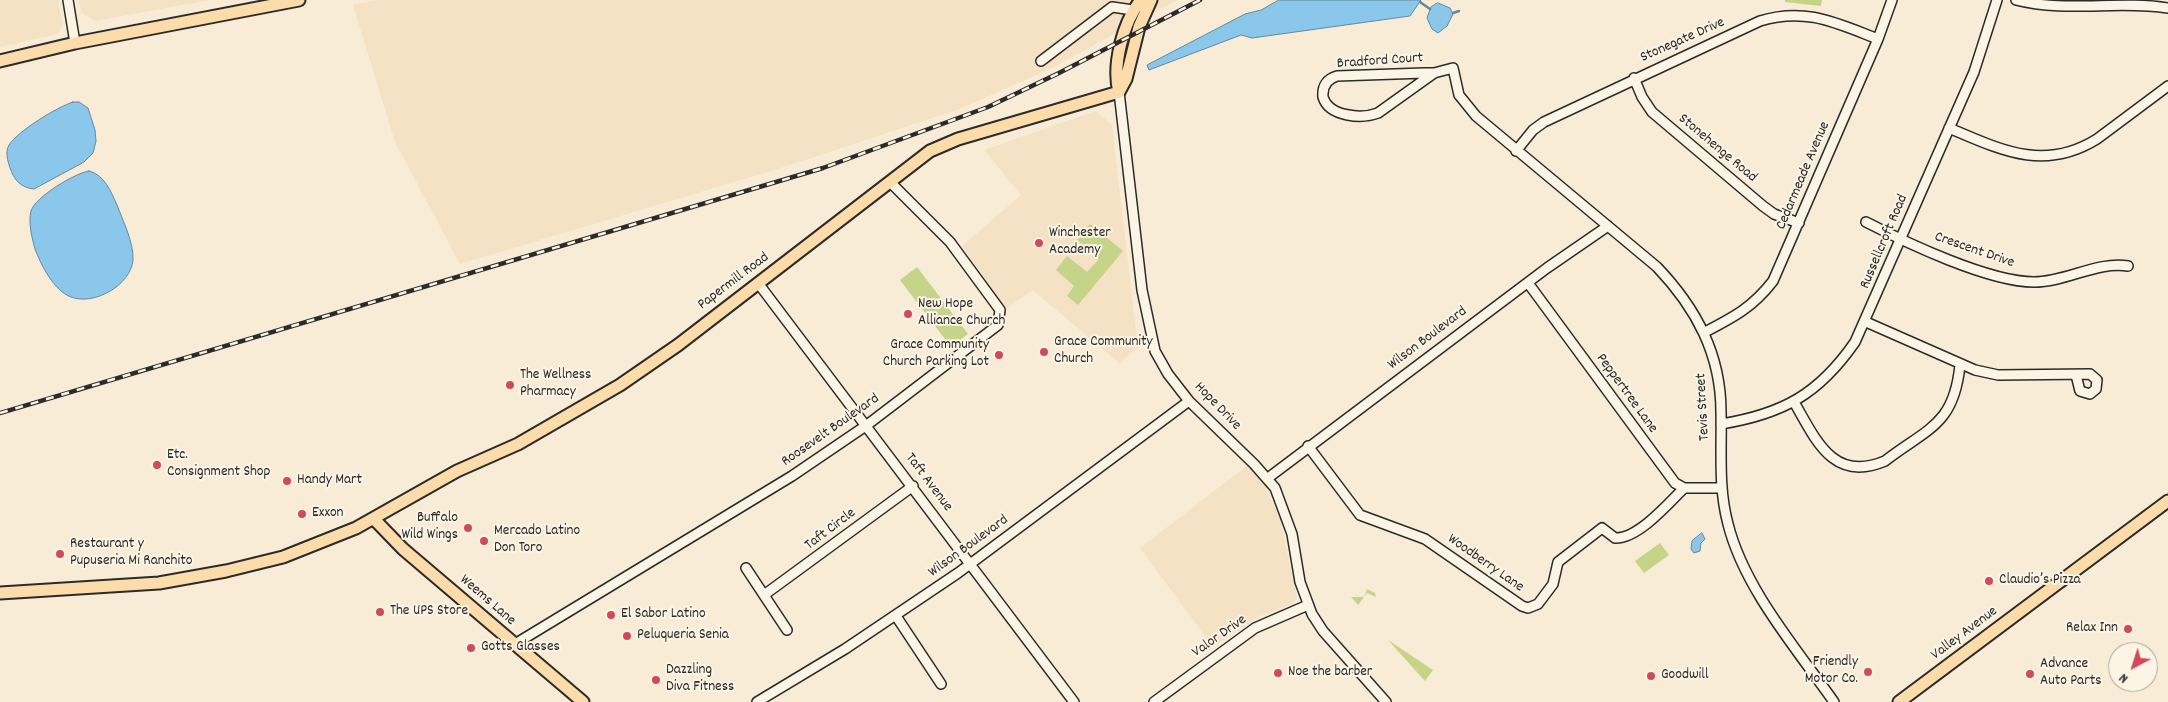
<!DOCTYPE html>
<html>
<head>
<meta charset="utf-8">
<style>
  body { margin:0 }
  #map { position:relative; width:2168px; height:702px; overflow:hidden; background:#f9ecd6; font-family:Dekko,sans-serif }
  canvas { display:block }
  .north { position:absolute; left:2108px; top:642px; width:50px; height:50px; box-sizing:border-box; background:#fcf5e5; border:1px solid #a8a49b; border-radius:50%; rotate:220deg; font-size:14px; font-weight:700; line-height:20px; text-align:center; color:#2b2b2b }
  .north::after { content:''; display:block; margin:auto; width:18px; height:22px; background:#d1495b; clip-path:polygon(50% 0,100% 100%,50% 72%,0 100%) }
</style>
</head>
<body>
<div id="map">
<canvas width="2168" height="702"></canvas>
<div class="north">N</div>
</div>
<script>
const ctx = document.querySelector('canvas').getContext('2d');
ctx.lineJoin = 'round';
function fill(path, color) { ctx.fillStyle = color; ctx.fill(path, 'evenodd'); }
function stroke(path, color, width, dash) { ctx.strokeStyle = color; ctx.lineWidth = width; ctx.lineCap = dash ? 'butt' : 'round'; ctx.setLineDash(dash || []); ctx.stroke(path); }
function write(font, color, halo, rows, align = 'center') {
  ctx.font = font + ' Dekko,sans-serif'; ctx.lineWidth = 4; ctx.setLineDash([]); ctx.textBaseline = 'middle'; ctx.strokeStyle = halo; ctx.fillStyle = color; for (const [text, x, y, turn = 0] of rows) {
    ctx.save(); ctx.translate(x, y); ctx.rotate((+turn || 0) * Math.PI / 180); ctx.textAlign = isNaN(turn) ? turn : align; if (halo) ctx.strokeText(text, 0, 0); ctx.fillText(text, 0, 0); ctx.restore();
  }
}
const built = new Path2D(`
  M0 0H58L63 25 58 33 53 35 0 47Z
  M77 0H210L95 21 83 14Z
  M377 0H1177L1054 67 960 109 784 167 460 264 395 142 353 5Z
  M1096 111 1112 125 1138 348 1119 363 1033 290 1006 309 962 246 1021 195 984 150Z
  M1248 465 1264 484 1280 519 1297 598 1292 604 1258 617 1213 647 1140 548Z`);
const green = new Path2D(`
  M1785 0H1822L1821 6 1785 2Z
  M1090 224 1123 251 1078 305 1067 296 1074 286 1056 270 1067 256 1087 272 1099 259 1077 240Z
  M917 267 968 334 951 347 900 280Z
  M1660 543 1669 555 1644 573 1635 561Z
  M1367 589 1375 593 1376 597 1367 593 1358 605 1351 597H1364Z
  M1388 640 1433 670 1425 681Z`);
const water = new Path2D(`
  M1279 0H1421L1410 16 1252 38 1241 35 1149 70 1147 65 1245 14 1261 10Z
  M1438 3 1450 8 1453 14 1447 26 1438 33 1432 29 1427 18 1431 7Z
  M73 102H79L88 108 95 130 96 141 93 153 84 162 34 189C24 188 17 183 13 175 9 166 4 153 9 145 18 131 57 107 73 102Z
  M89 171C105 175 111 192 117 205 123 221 134 243 133 260 131 285 94 306 71 297 54 291 41 265 35 249 32 238 28 223 31 211 35 197 75 173 89 171Z
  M1702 533 1705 539 1701 543 1700 551 1694 553 1691 549 1692 541Z`);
const stream = new Path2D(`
  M1420 2 1430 9
  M1453 13 1459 11`);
const minor = new Path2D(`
  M68 0 75 43
  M2016 0C2066 13 2118 0 2168 8
  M1041 61 1112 7 1133 10
  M1424 73H1434L1378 113C1362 119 1329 117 1323 97 1322 86 1327 79 1337 76Z
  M1434 73 1453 68 1459 95 1476 116 1657 267C1696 308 1721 354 1721 412 1722 450 1718 487 1728 524 1744 588 1796 648 1834 702
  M1634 78 1642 97 1652 112 1763 206 1774 214 1799 223
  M1119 92 1142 290 1155 351 1168 374 1189 401 1254 464 1275 488 1292 534 1300 582 1312 614 1323 631 1386 702
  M1949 128C2001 150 2044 172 2097 139L2168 86
  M1516 151 1533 130 1544 122 1760 21C1806 7 1836 23 1878 39
  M1866 222C1907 243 1989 282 2034 282 2066 282 2097 261 2128 266
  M758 283 1074 702
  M1528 283 1675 483 1684 488H1721
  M1866 322 1975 370 1998 375 2090 374 2097 380 2096 389 2090 394 2080 391 2076 375
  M1705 332C1734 317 1753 307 1773 281L1878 39 1892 0
  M1794 402C1816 440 1833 483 1885 461 1928 428 1954 425 1960 365
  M1721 424C1783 414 1819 394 1855 342L1974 72 1997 0
  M1308 446 1360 515 1425 539 1522 606 1528 608 1538 604 1553 584 1558 562 1602 528 1615 538C1638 539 1669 503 1684 488
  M1268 478 1547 268 1608 226
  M746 568 787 630
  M764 595 913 486
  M896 616 941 684
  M515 644 792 476 867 425 998 325 1000 310 950 242 890 182
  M757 702 845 649 958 573 1189 401
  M1154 702 1255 628 1308 605`);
const major = new Path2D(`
  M0 61 75 43 299 0
  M1119 92C1112 65 1123 22 1141 0
  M374 519 403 549 583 702
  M0 593 159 583 226 571 283 557 356 528 457 471 518 444 620 385 678 345 930 151 958 139 1119 92 1126 79 1139 27 1151 0
  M1899 702 2168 501`);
const rail = new Path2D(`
  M0 413 823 168 988 107 1059 73 1200 0`);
const markers = [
  [1039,243,5,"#d1495b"],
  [908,314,5,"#d1495b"],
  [1044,352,5,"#d1495b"],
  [999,355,5,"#d1495b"],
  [510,385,5,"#d1495b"],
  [157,465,5,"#d1495b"],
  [287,481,5,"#d1495b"],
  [302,514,5,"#d1495b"],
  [468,528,5,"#d1495b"],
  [484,541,5,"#d1495b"],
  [60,554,5,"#d1495b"],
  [1989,581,5,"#d1495b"],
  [380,612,5,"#d1495b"],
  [611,615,5,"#d1495b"],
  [2128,629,5,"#d1495b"],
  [627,636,5,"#d1495b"],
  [471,648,5,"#d1495b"],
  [1868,672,5,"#d1495b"],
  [1278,673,5,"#d1495b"],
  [2030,674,5,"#d1495b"],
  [1651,676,5,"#d1495b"],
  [656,680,5,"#d1495b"]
];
const streetNames = [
  ["Stonegate Drive",1683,41,-24],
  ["Bradford Court",1380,62,-4],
  ["Stonehenge Road",1717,149,40],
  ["Cedarmeade Avenue",1804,176,-67],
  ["Russellcroft Road",1885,242,-67],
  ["Crescent Drive",1974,251,19],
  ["Papermill Road",734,282,-37],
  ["Wilson Boulevard",1428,339,-37],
  ["Peppertree Lane",1626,394,54],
  ["Hope Drive",1217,407,46],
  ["Tevis Street",1704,407,-93],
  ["Roosevelt Boulevard",831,431,-35],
  ["Taft Avenue",928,483,53],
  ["Taft Circle",831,530,-37],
  ["Wilson Boulevard",969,547,-36],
  ["Woodberry Lane",1485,564,35],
  ["Weems Lane",487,601,41],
  ["Valley Avenue",1965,634,-37],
  ["Valor Drive",1220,637,-35]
];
const poiNames = [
  ["Winchester",1049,234],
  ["Academy",1049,251],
  ["New Hope",918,305],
  ["Alliance Church",918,322],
  ["Grace Community",1054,343],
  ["Church",1054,360],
  ["Grace Community",989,346,"right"],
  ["Church Parking Lot",989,363,"right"],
  ["The Wellness",520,376],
  ["Pharmacy",520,393],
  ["Etc.",167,456],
  ["Consignment Shop",167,473],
  ["Handy Mart",297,481],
  ["Exxon",312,514],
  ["Buffalo",458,519,"right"],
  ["Wild Wings",458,536,"right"],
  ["Mercado Latino",494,532],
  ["Don Toro",494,549],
  ["Restaurant y",70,545],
  ["Pupuseria Mi Ranchito",70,562],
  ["Claudio’s Pizza",1999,581],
  ["The UPS Store",390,612],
  ["El Sabor Latino",621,615],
  ["Relax Inn",2118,629,"right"],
  ["Peluqueria Senia",637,636],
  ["Gotts Glasses",481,648],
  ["Friendly",1858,663,"right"],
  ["Motor Co.",1858,680,"right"],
  ["Advance",2040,665],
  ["Auto Parts",2040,682],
  ["Dazzling",666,671],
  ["Diva Fitness",666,688],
  ["Noe the barber",1288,673],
  ["Goodwill",1661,676]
];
fill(built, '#f5e1c4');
fill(green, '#c5d488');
fill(water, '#8bc6eb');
stroke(water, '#65889e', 1);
stroke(stream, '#65889e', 2.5);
stroke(minor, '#2b2b2b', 12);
stroke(major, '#2b2b2b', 15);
stroke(minor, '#fcf5e5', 9);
stroke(major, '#fcdcab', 11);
stroke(rail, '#2b2b2b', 4.5);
stroke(rail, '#fcf5e5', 2.5, [8]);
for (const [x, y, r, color] of markers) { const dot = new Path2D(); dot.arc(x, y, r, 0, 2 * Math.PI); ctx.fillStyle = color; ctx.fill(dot); stroke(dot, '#fcf5e5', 2); }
write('15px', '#2b2b2b', '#fcf5e5', streetNames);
write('15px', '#2b2b2b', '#fcf5e5', poiNames, 'left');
</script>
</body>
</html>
